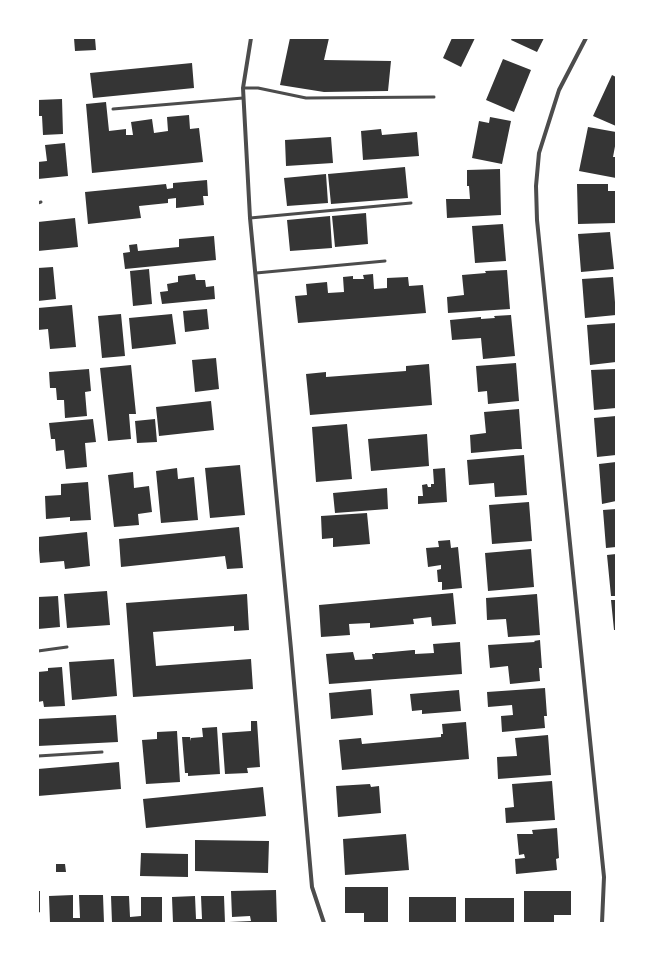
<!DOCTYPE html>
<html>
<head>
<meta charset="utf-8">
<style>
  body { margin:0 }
  #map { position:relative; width:654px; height:961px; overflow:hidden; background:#fff; font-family:Bitter,serif }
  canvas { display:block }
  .frame { position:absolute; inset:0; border:39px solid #fff; pointer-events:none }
</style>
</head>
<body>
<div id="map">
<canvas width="654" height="961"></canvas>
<div class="frame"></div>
</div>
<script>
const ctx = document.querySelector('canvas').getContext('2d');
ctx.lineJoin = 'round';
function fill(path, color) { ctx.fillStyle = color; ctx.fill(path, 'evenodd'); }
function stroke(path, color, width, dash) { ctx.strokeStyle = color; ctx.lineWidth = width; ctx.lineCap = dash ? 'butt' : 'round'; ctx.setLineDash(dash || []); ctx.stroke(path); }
const building = new Path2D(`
  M74 38H95L96 50 75 51Z
  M290 38H329L324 60 391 61 388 91 324 92 280 85Z
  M452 38H475L461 67 443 58Z
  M512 38H544L537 52 511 40Z
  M503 59 531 70 514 112 486 100Z
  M192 63 194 88 93 98 90 73Z
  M612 75 616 77V126L593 116Z
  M62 99 63 134 43 135 42 116H38V100Z
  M106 102 109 131 126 129V135H133L131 122 152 119 154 133 168 131 167 117 189 115 190 129 199 128 203 162 92 173 86 104Z
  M490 117 511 121 502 164 472 158 479 121 489 123Z
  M588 127 616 132V141L613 157H616V178L579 171Z
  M381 129 382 135 417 132 419 156 363 160 361 131Z
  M331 137 333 163 286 166 285 140Z
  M65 143 68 176 38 179V162L47 161 45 145Z
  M405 167 408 198 331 204 328 174Z
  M500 169 501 215 447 218 446 199H470L469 186H467V170Z
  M326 174 328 203 287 206 284 178Z
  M207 180 208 196H203L204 205 176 208V198L168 199V203L139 206 141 218 88 224 85 192 166 184 167 189 173 188V183Z
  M577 184H608V191H616V223L578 224Z
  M366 213 368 244 335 247 332 216Z
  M330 216 332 248 290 251 287 220Z
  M75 218 78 247 38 251V222Z
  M503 224 506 261 475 263 472 226Z
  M610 232 614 269 581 272 578 234Z
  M214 236 216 260 125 269 123 253 130 252 129 245 137 244 138 251 179 247V239Z
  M53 267 56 299 38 301V268Z
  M149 269 152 304 133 306 130 271Z
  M507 270 510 309 448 313 447 297 464 295 462 275 486 273 485 271Z
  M195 274 196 280H205L206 287 214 286 215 299 162 304 160 292 168 291 167 284 178 282V276Z
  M373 274 374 289 387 288V278L408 277 409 286 423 285 426 313 298 323 295 296 307 295 306 284 327 282 328 293 344 292 343 277 353 276V279H364L363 275Z
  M613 277 616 315 585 318 582 279Z
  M72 305 76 347 50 349 48 329 38 330V308Z
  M207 309 209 329 185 332 183 311Z
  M121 314 125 356 102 358 98 316Z
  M172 314 176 344 132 349 129 318Z
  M511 315 515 356 483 359 481 338 452 340 450 320 481 317V319L495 318 494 316Z
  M616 323V362L590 365 587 325Z
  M216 358 219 389 195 392 192 360Z
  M516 363 519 401 488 404 487 391 478 392 476 366Z
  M429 364 432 405 310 415 306 374 326 372V377L406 371V366Z
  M131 365 136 414H129L131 439 108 441 100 368Z
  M89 369 91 391 85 392 87 416 65 418 64 400H57L56 388H50L49 372Z
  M616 369V408L594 410 591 370Z
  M211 401 214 430 159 436 156 407Z
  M519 409 522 449H516L471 453 470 435 486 433 484 412Z
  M616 416V455L597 457 594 418Z
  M93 419 96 442 85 443 87 467 66 469 64 450 56 451 55 439H51L49 423Z
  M155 419 157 442 137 443 135 421Z
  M347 424 352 479 316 482 312 427Z
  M427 434 429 466 371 471 368 439Z
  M524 455 527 495 495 497 494 483 469 485 467 460Z
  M616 462V501L602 504 599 464Z
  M240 465 245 515 210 518 205 468Z
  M177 468 178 479 194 477 198 520 161 523 156 471Z
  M445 468 447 502 418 504V496H423L422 485 427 484 428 487H431V484H434L433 469Z
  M133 472 134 488 149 486 152 512 138 514 139 525 114 527 108 475Z
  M88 482 91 520 70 521V517L46 519 45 496 61 495V484Z
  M387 488 388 509 335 513 333 493Z
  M529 502 532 541 492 544 489 505Z
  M616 509V547L606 548 603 510Z
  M367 513 370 544 333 547V538L322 539 321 516Z
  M239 527 243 568 227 569 225 556 121 567 119 539Z
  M87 532 90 566 65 569 64 561 40 563 38 537Z
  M450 540 451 548 458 547 462 588 442 590V582H438L437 570 441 569V565L428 567 426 548 439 547 438 541Z
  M531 549 534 587 488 591 485 553Z
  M616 554V594L615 596H611L607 555Z
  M107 591 110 625 67 628 64 594Z
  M453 593 456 624 432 626 431 617 413 619 414 624 370 628V623L349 624 350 635 321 637 319 605Z
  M247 594 249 630 234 631V626L153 632 156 666 251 659 253 689 133 697 126 603Z
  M537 594 540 635 508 637 506 619 487 620 486 598Z
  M58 596 60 627 38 629V597Z
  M611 600H616V630H614Z
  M540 640 542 668H539L540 681 510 684 508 666 490 668 488 645 535 642 534 641Z
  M460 642 462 674 329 684 326 654 353 652 355 660 373 659 372 654H375V653H381L413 650H415V654L434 653 433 644Z
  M114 659 117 696 72 700 69 662Z
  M62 667 65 706 44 707 43 701 38 702V672L48 671V668Z
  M545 688 547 716H544L545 728 502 732 501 716 513 715 512 705 488 707 487 692Z
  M371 689 373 715 331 719 329 693Z
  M459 690 461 711 422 714V710L412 711 410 694Z
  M116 715 118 742 38 746V719Z
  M251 721H257L260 767 247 768 248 773 225 774 222 733 251 731Z
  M466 722 469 759 342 770 339 740 361 738 362 744 441 737V734H443L442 724Z
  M217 727 220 774 188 776V773H185L182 737H190L191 741V738L203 737 202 728Z
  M177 731 180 782 146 784 142 740 157 739V732Z
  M548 735 551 775 498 779 497 757 517 756 515 738Z
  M119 762 121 789 38 796V769Z
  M552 781 555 820 506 823 505 808 514 807 512 784Z
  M370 784 371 787 379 786 381 813 338 817 336 786Z
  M263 787 266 816 146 828 143 799Z
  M557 828 559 858 556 859 557 870 516 874 515 859 525 858 524 854 519 855 517 834H533L532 830Z
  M406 834 409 870 345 875 343 839Z
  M195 840 269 841 268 873 195 871Z
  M141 853 188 854V877L140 876Z
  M56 864H65L66 872H56Z
  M345 887H388V923H364V913H345Z
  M276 890 277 923H229V922L251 921 250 916 232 917 231 891Z
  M38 891H40V912L38 913Z
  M524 891H571V915H554V923H524Z
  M73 895V918H80L79 895H103L104 923H50L49 896Z
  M111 896H129L130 917 141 916V897H162V923H112Z
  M195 896 196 919H202L201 896H224L225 923H173L172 897Z
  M409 897H456V923H409Z
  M465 898H514V923H465Z`);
const service = new Path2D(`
  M243 88H258L306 98 434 97
  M113 109 243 98
  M38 203 41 202
  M250 218 411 203
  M256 273 385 261
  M38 651 67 647
  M38 756 102 752`);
const minor = new Path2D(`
  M251 38 243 88 250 218 291 649 312 887 324 923
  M586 38 559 90 539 153 536 186 537 220 604 877 602 923`);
fill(building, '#353535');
stroke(service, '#4c4c4c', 3);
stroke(minor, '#4c4c4c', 4);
</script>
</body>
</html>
